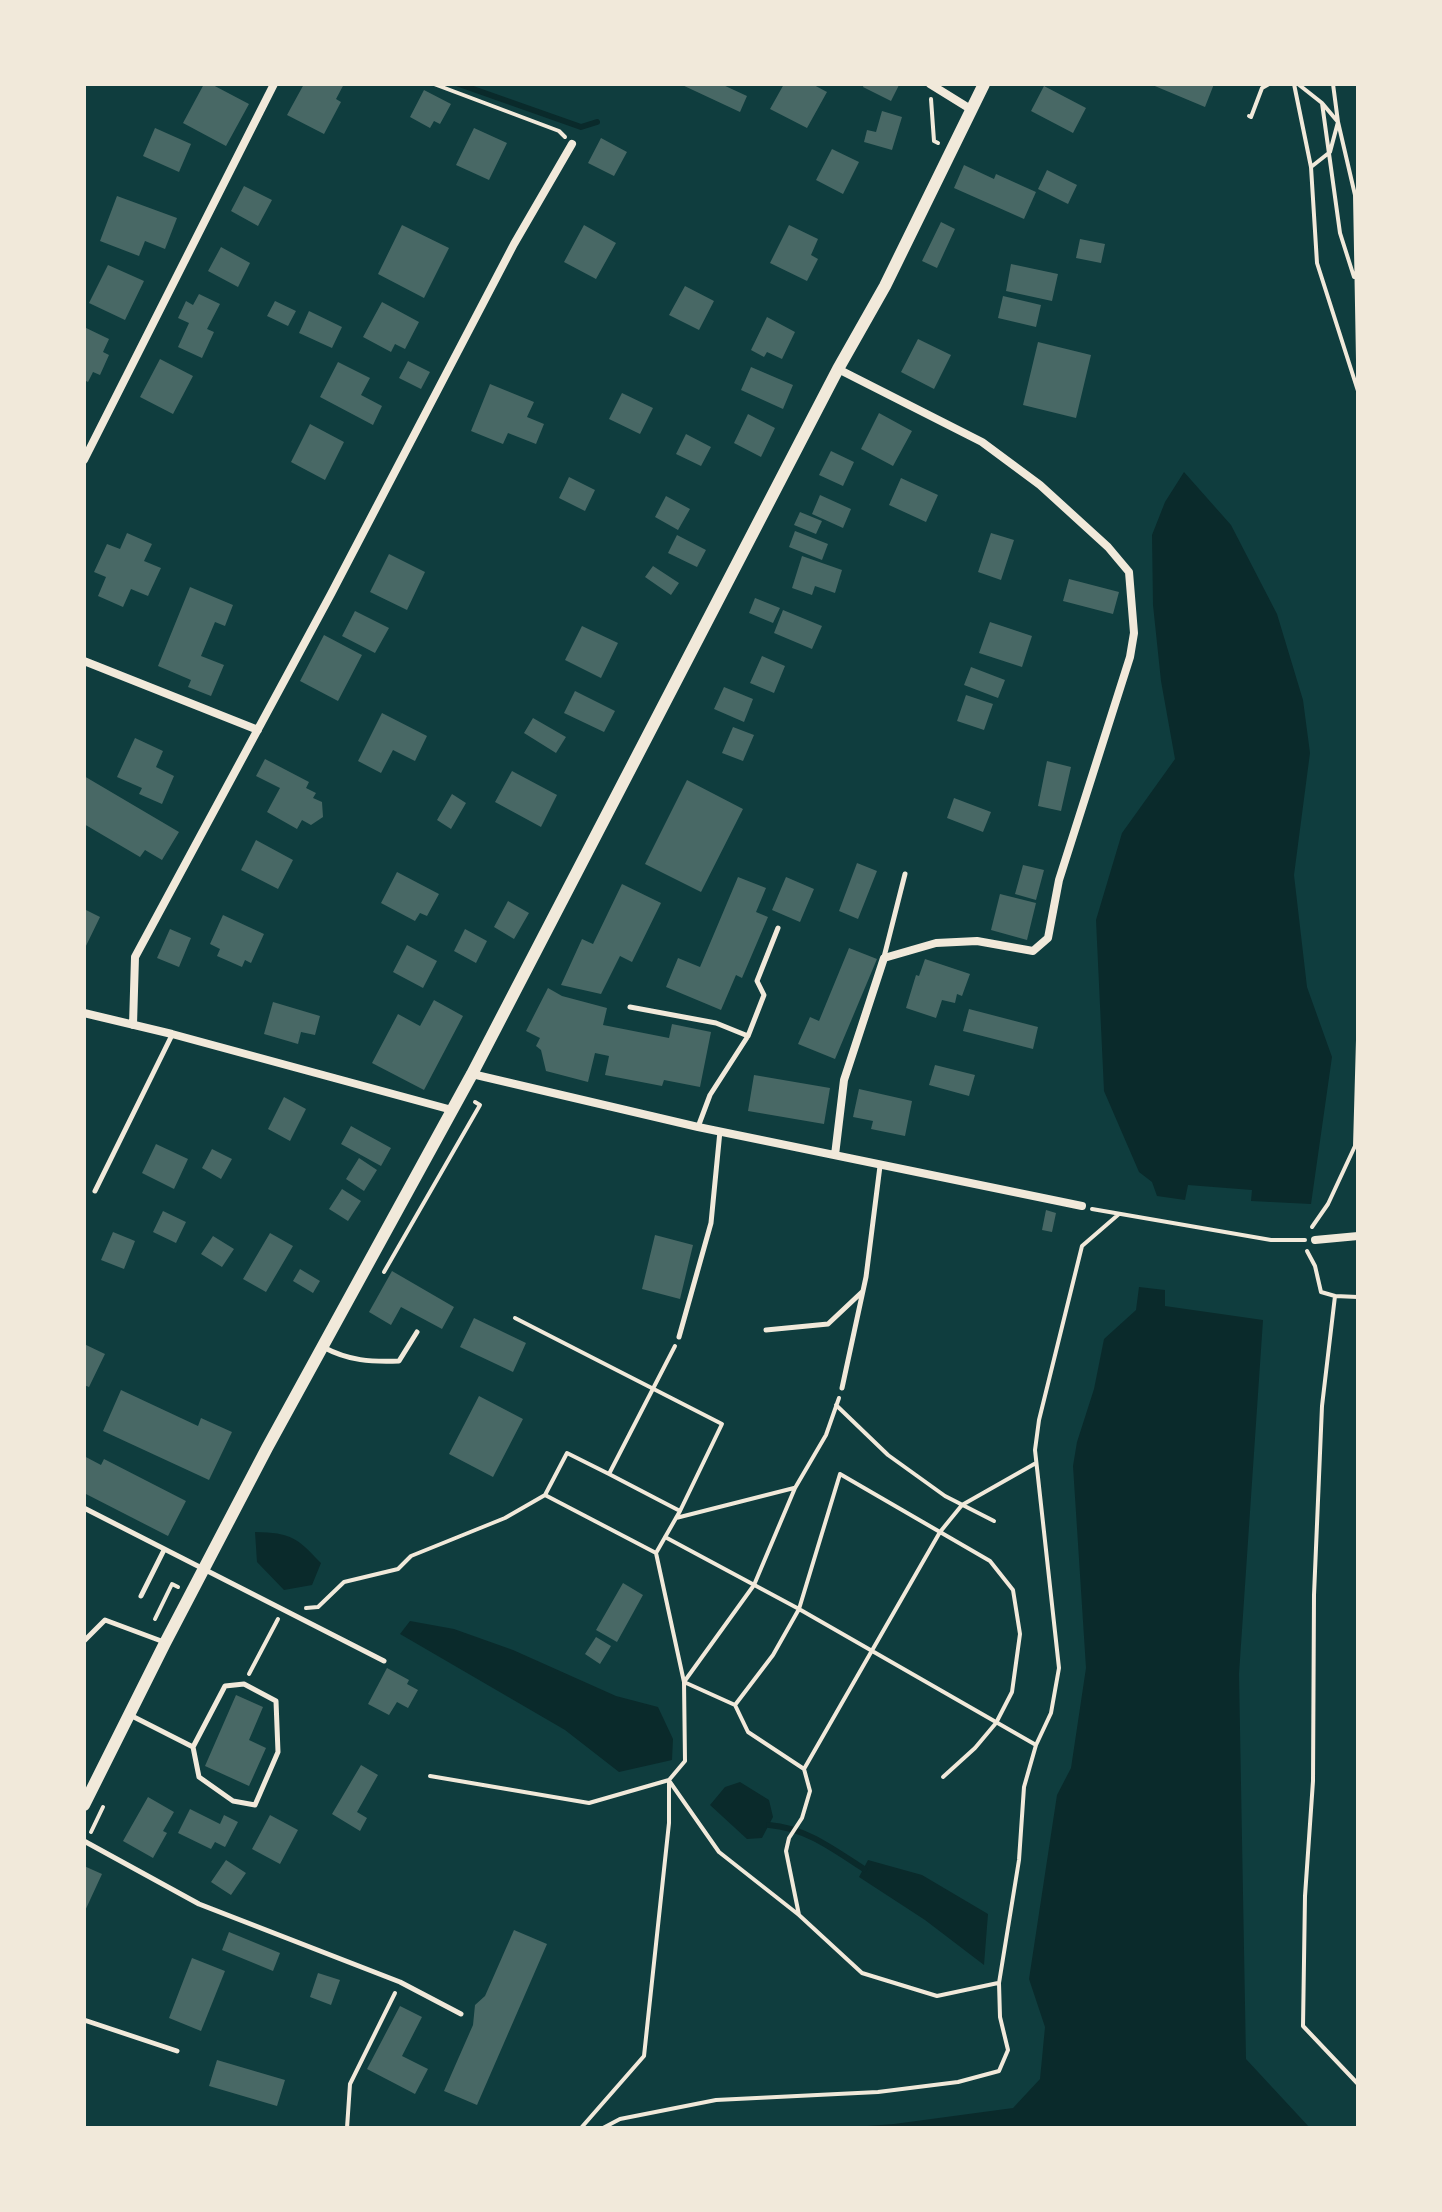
<!DOCTYPE html>
<html>
<head>
<meta charset="utf-8">
<style>
  body { margin:0 }
  #map { position:relative; width:1442px; height:2212px; overflow:hidden; background:#0f3d3e; font-family:Roboto,sans-serif }
  canvas { display:block }
  .frame { position:absolute; inset:0; border:86px solid #f1e9da; pointer-events:none }
</style>
</head>
<body>
<div id="map">
<canvas width="1442" height="2212"></canvas>
<div class="frame"></div>
</div>
<script>
const ctx = document.querySelector('canvas').getContext('2d');
ctx.lineJoin = 'round';
function fill(path, color) { ctx.fillStyle = color; ctx.fill(path, 'evenodd'); }
function stroke(path, color, width, dash) { ctx.strokeStyle = color; ctx.lineWidth = width; ctx.lineCap = dash ? 'butt' : 'round'; ctx.setLineDash(dash || []); ctx.stroke(path); }
const water = new Path2D(`
  M1184 472 1231 525 1277 614 1303 700 1310 753 1294 875 1307 987 1332 1057 1311 1204 1251 1201 1252 1190 1188 1185 1185 1200 1157 1196 1152 1182 1139 1172 1104 1091 1096 920 1122 833 1175 759 1161 681 1153 605 1152 535 1165 502Z
  M1139 1287 1165 1290V1306L1263 1320 1239 1674 1246 2059 1310 2128H840L894 2124 1013 2108 1040 2079 1045 2027 1029 1979 1057 1795 1071 1768 1086 1668 1073 1466 1077 1442 1094 1389 1104 1339 1136 1310Z
  M255 1532C292 1533 296 1537 321 1563L312 1585 284 1590 257 1562Z
  M410 1621 454 1629 513 1650 616 1696 658 1707 673 1739 672 1760 619 1772 565 1730 400 1634Z
  M740 1782 769 1800 773 1817 762 1838 747 1839 710 1805 725 1787Z
  M868 1860 922 1875 988 1914 984 1965 925 1920 859 1877Z`);
const stream = new Path2D(`
  M459 84 581 127 597 122
  M769 1825C806 1828 833 1849 864 1869`);
const building = new Path2D(`
  M204 84H211L249 104 226 146 183 123Z
  M304 84H344L336 99 341 102 324 134 287 115Z
  M680 84H721L747 96 740 112Z
  M784 84H812L827 92 807 128 770 109Z
  M864 84H898L899 85 891 101 863 87Z
  M1150 84H1214L1205 107Z
  M1044 86 1086 108 1073 133 1031 111Z
  M424 90 451 104 440 124 434 121 430 128 410 117Z
  M882 111 902 117 892 150 864 142 867 130 876 132Z
  M155 128 191 144 179 172 143 156Z
  M474 128 507 143 489 180 456 165Z
  M601 138 627 152 614 176 588 163Z
  M832 149 859 162 843 194 816 180Z
  M964 165 994 179 996 174 1036 192 1024 219 954 188Z
  M1047 170 1077 185 1068 204 1038 189Z
  M244 186 272 200 258 226 231 211Z
  M117 196 177 218 165 249 145 241 139 256 100 241Z
  M941 222 955 229 937 268 922 261Z
  M402 225 449 248 424 298 378 274Z
  M584 225 616 243 596 279 564 262Z
  M789 225 818 239 811 255 818 259 807 281 770 263Z
  M1080 239 1105 244 1101 263 1076 258Z
  M221 247 250 263 238 287 208 271Z
  M1011 264 1058 274 1052 301 1006 291Z
  M108 265 144 281 125 320 89 303Z
  M685 286 714 301 699 330 669 315Z
  M199 294 220 304 207 329 214 332 202 358 178 347 189 323 178 318 186 301 193 305Z
  M1003 296 1041 305 1036 327 998 318Z
  M275 301 296 311 288 326 267 316Z
  M382 302 419 322 405 349 395 344 391 352 363 337Z
  M309 311 342 327 332 348 299 333Z
  M767 317 795 332 782 359 767 352 764 357 751 350Z
  M84 327 109 339 103 352 109 355 100 375 93 372 88 382 84 380Z
  M918 339 951 355 934 389 901 372Z
  M1038 342 1091 355 1076 418 1023 405Z
  M160 359 193 376 173 414 140 397Z
  M408 361 430 372 421 389 399 378Z
  M338 362 370 378 361 395 382 406 373 425 320 397Z
  M751 367 793 385 783 409 741 390Z
  M490 384 534 402 527 417 544 424 536 444 508 433 503 444 471 431Z
  M622 393 653 408 640 434 609 419Z
  M879 413 912 431 893 466 861 449Z
  M748 414 775 428 761 457 734 443Z
  M310 424 344 442 325 480 291 462Z
  M686 434 711 447 701 466 676 454Z
  M831 451 854 462 843 486 819 475Z
  M569 477 595 490 585 511 559 498Z
  M901 478 938 495 926 522 889 505Z
  M820 495 851 509 843 528 812 514Z
  M666 496 690 509 678 530 655 517Z
  M800 512 822 521 816 534 794 525Z
  M795 531 828 544 822 560 789 547Z
  M127 533 152 544 144 561 161 568 148 596 131 589 123 607 98 596 106 577 94 572 107 544 120 549Z
  M991 533 1014 540 1001 580 978 572Z
  M677 535 706 550 697 567 668 553Z
  M389 554 425 572 407 610 370 592Z
  M802 556 842 570 835 593 815 586 812 595 792 588Z
  M653 566 679 583 671 595 645 577Z
  M1069 579 1119 592 1113 614 1063 601Z
  M190 587 233 605 225 626 215 622 201 656 224 665 211 696 188 687 191 680 158 666Z
  M755 598 780 608 773 623 749 613Z
  M783 610 822 626 812 649 774 633Z
  M355 611 389 628 375 653 342 636Z
  M990 622 1032 636 1022 667 979 653Z
  M582 626 618 643 601 678 565 660Z
  M324 635 362 655 338 701 300 681Z
  M762 656 785 666 774 693 750 683Z
  M971 667 1005 680 998 698 964 685Z
  M724 687 753 699 744 722 714 709Z
  M575 691 615 711 604 732 564 713Z
  M966 695 993 704 984 730 957 721Z
  M382 713 427 736 415 761 393 750 381 773 358 761Z
  M533 718 566 737 556 753 524 733Z
  M733 727 754 735 743 761 722 753Z
  M135 738 163 751 156 767 174 776 162 804 139 794 142 788 117 777Z
  M265 759 309 782 306 788 316 793 313 798 322 802 323 817 311 825 302 820 297 829 267 812 280 788 256 776Z
  M1047 761 1071 767 1061 811 1038 806Z
  M512 771 557 795 541 827 495 802Z
  M84 776 179 832 162 860 145 850 140 857 84 824Z
  M687 780 743 809 701 892 645 864Z
  M452 794 466 803 451 829 437 820Z
  M954 798 991 812 983 832 947 818Z
  M256 840 293 860 278 889 241 870Z
  M857 863 877 871 858 919 839 911Z
  M1023 865 1044 870 1036 900 1015 894Z
  M397 872 439 894 427 916 420 913 415 921 381 903Z
  M738 877 766 888 756 912 768 917 742 978 736 975 721 1010 666 987 678 958 700 967Z
  M786 877 814 889 800 922 772 910Z
  M622 884 661 903 632 962 620 956 601 994 561 985 582 939 593 944Z
  M1000 894 1036 903 1027 940 991 930Z
  M508 901 529 913 514 939 494 927Z
  M84 909 100 917 84 950Z
  M223 915 264 934 251 963 245 960 242 967 217 956 220 949 210 944Z
  M170 929 191 938 179 967 157 958Z
  M465 929 487 941 476 963 454 951Z
  M407 945 437 961 423 988 393 972Z
  M849 948 877 959 835 1059 798 1044 810 1017 819 1021Z
  M925 959 970 974 962 996 957 994 955 1003 942 1000 936 1018 906 1008 916 975 919 976Z
  M548 988 562 996 607 1008 603 1025 669 1038 672 1024 711 1032 700 1087 664 1080 662 1086 605 1075 609 1056 595 1053 588 1082 546 1071 541 1050 536 1046 540 1038 526 1031Z
  M434 1000 463 1016 424 1090 372 1063 398 1014 420 1026Z
  M273 1002 320 1016 315 1035 301 1032 298 1044 264 1034Z
  M969 1009 1038 1027 1033 1049 963 1031Z
  M935 1065 975 1075 969 1096 929 1085Z
  M754 1075 830 1088 824 1124 748 1111Z
  M859 1089 912 1101 905 1136 871 1129 873 1121 853 1117Z
  M284 1097 306 1109 290 1141 268 1129Z
  M351 1126 391 1148 381 1166 341 1144Z
  M156 1144 188 1159 174 1189 142 1173Z
  M212 1149 232 1159 221 1179 202 1168Z
  M359 1158 377 1170 364 1191 346 1179Z
  M342 1189 361 1201 348 1221 329 1209Z
  M1046 1210 1056 1213 1052 1232 1042 1230Z
  M163 1211 186 1222 176 1243 153 1232Z
  M113 1232 135 1241 124 1269 101 1260Z
  M270 1233 293 1246 266 1292 243 1279Z
  M655 1235 693 1245 680 1299 642 1289Z
  M213 1236 234 1249 222 1267 201 1254Z
  M300 1269 320 1281 313 1293 293 1281Z
  M392 1271 454 1307 442 1329 401 1307 391 1325 369 1312Z
  M474 1318 526 1343 513 1372 460 1347Z
  M84 1344 105 1354 89 1387 84 1385Z
  M121 1390 198 1426 201 1418 232 1432 209 1480 103 1431Z
  M479 1396 523 1419 493 1477 449 1454Z
  M84 1456 101 1465 104 1459 186 1501 168 1536 84 1493Z
  M623 1583 643 1595 617 1642 596 1630Z
  M596 1637 611 1646 600 1664 585 1654Z
  M387 1668 409 1680 407 1684 418 1690 408 1708 397 1702 389 1715 368 1704Z
  M236 1695 263 1707 249 1740 266 1748 249 1786 205 1766Z
  M361 1765 378 1775 357 1812 367 1818 360 1831 332 1814Z
  M148 1797 174 1812 163 1831 167 1833 153 1858 123 1841Z
  M190 1809 220 1824 224 1815 238 1822 225 1847 215 1842 211 1849 178 1833Z
  M270 1815 298 1830 280 1864 252 1849Z
  M226 1860 246 1873 231 1895 211 1882Z
  M84 1866 102 1874 84 1913Z
  M514 1930 547 1944 477 2105 444 2091 473 2025 475 2005 485 1996Z
  M229 1932 280 1953 273 1971 222 1950Z
  M192 1958 225 1971 201 2031 169 2018Z
  M318 1973 340 1980 331 2005 310 1997Z
  M400 2006 422 2017 402 2056 428 2069 415 2094 367 2069Z
  M217 2060 285 2080 277 2106 209 2086Z`);
const path = new Path2D(`
  M434 84 559 131 565 137
  M1294 84 1311 167
  M1298 84 1322 103 1340 233 1354 277
  M1333 84 1338 122 1355 195 1358 360
  M931 99 934 141 938 143
  M1322 103 1338 122 1330 152 1311 167 1317 263 1358 391
  M1249 116 1251 117 1262 88 1269 84
  M1358 486V508
  M1092 1209 1271 1240H1305
  M1312 1227 1328 1204 1355 1146 1358 1040
  M1307 1251 1315 1266 1321 1292 1335 1296
  M384 1272 480 1105 475 1102
  M1358 1297 1335 1296 1322 1406 1314 1595 1313 1781 1305 1896 1303 2026 1358 2084
  M515 1318 722 1424 680 1511
  M836 1405 888 1455 945 1496 994 1521
  M609 1474 680 1511 656 1553 545 1495 567 1453 609 1474 675 1346
  M676 1518 794 1488
  M665 1537 799 1609 1036 1745
  M656 1553 684 1682 735 1705 748 1732 804 1769 810 1791 802 1818 789 1838 786 1851 799 1915 862 1973 937 1996 998 1983
  M306 1608 318 1607 344 1582 398 1569 411 1556 505 1518 545 1495
  M155 1619 172 1584 178 1587
  M249 1674 278 1619
  M735 1705 773 1655 799 1609 840 1474 990 1561 1013 1590 1020 1634 1012 1692 996 1723 975 1748 943 1777
  M804 1769 940 1532 962 1505 1036 1463
  M430 1776 589 1803 669 1780 685 1761 684 1682 754 1585 795 1488 826 1435 839 1398
  M670 1782 719 1852 799 1915
  M91 1832 103 1807
  M347 2128 350 2084 395 1993
  M581 2128 644 2056 669 1823V1780
  M603 2128 620 2119 716 2100 878 2092 958 2082 999 2071 1008 2050 1000 2017 999 1983 1019 1860 1024 1787 1036 1745 1051 1713 1059 1668 1035 1450 1039 1420 1082 1246 1119 1214`);
const service = new Path2D(`
  M884 957 905 874
  M630 1007 716 1023 748 1036
  M698 1127 710 1095 748 1036 764 995 757 981 778 928
  M95 1191 172 1035
  M766 1330 828 1324 862 1292
  M679 1337 711 1223 720 1131
  M323 1347C349 1361 371 1362 399 1361L417 1332
  M842 1388 866 1277 880 1166
  M84 1508 384 1661
  M141 1596 164 1550
  M84 1641 105 1620 164 1642
  M130 1715 193 1747 199 1777 233 1801 255 1805 278 1752 276 1701 244 1684 225 1686 193 1747
  M84 1841 199 1904 400 1982 461 2014
  M84 2020 177 2051`);
const minor = new Path2D(`
  M930 84 972 110
  M84 460 274 84
  M84 661 258 730
  M84 1013 172 1034 452 1110
  M133 1025 135 957 331 594 514 244 572 144
  M472 1074 698 1127 1082 1206
  M835 1155 844 1080 884 958 936 943 977 941 1033 951 1048 938 1059 880 1130 657 1134 633 1129 572 1108 547 1040 485 982 442 838 369
  M1315 1240 1358 1236`);
const tertiary = new Path2D(`
  M84 1805 165 1643 267 1448 472 1074 838 369 885 286 984 84`);
fill(water, '#0a2a2b');
stroke(stream, '#0a2a2b', 6);
fill(building, '#486865');
stroke(path, '#f1e9da', 4);
stroke(service, '#f1e9da', 5);
stroke(minor, '#f1e9da', 8);
stroke(tertiary, '#f1e9da', 12);
</script>
</body>
</html>
